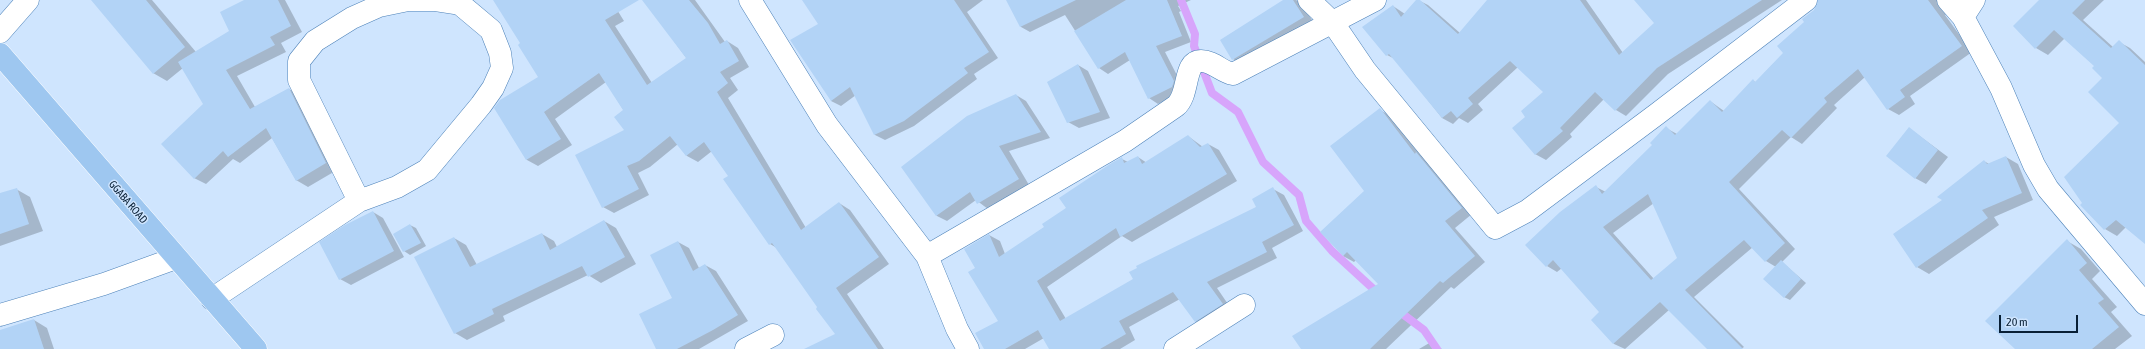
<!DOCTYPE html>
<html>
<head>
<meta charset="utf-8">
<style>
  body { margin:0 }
  #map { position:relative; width:2145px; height:349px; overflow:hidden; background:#cfe5fe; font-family:"Asap Condensed",sans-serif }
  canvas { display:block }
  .scale { position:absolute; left:1999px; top:315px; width:79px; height:18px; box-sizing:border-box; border:2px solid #081f35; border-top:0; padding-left:5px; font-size:12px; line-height:14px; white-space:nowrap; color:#081f35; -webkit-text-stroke:3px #cfe5fe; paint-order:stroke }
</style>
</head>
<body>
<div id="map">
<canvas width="2145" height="349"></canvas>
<div class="scale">20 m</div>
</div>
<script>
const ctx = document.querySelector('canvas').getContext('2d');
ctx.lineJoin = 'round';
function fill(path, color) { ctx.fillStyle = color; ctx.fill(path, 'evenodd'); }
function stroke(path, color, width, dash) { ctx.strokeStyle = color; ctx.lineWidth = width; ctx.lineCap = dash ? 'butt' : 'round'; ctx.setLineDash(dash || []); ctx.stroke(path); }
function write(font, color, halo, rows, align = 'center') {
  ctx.font = font + ' "Asap Condensed",sans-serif'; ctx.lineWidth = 3; ctx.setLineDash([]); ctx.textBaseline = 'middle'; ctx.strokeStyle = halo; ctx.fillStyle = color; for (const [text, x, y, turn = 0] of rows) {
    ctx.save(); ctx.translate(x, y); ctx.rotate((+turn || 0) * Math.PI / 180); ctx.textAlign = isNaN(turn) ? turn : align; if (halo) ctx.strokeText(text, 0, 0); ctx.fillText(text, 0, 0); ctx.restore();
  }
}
const shadow = new Path2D(`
  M105 0H152L196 52 231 31 246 0H285L302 32 281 43 286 52 237 76 255 107 289 89 300 95 337 170 308 187 296 180 272 138 240 163 233 159 206 184 194 178 205 104 183 68 167 81 153 73Z
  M494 0H611L624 21 615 26 652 83 687 59 644 0H695L725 42 727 41 738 48 749 67 730 78 738 90 728 98 806 228 839 203 850 210 889 264 847 294 884 349H806L837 334 777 248 770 244 729 176 712 151 698 162 687 156 678 144 650 167 638 173 649 195 614 213 603 207 626 130 624 111 606 82 555 119 572 145 538 166 527 160 495 108 539 77 522 43Z
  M813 0H983L967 12 998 58 974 74 977 79 914 126 885 140 875 135 856 95 841 106 831 101 820 25Z
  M1007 0H1191L1178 6 1181 11 1179 12 1191 42 1165 52 1183 87 1182 92 1158 104 1149 98 1130 60 1108 74 1099 68 1065 15 1030 32 1021 27Z
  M1285 0H1296L1301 3 1314 23 1244 66 1233 59 1221 40Z
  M1418 0 1428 5 1460 33 1489 0H1586L1623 53 1656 23 1635 0H1782L1668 74 1626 116 1616 110 1604 99 1570 134 1572 137 1546 160 1535 154 1527 117 1545 92 1518 67 1478 104 1483 110 1468 123 1459 118 1453 124 1442 118 1395 59 1387 55 1393 6 1405 14Z
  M1834 0H1948V13L1945 15 1972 52 1910 96 1915 104 1899 115 1888 109 1865 77 1834 105 1837 108 1802 144 1791 137 1739 189 1795 249 1782 262 1806 283 1790 300 1784 297 1776 267 1766 261 1753 247 1694 297 1744 347 1741 349H1708L1669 310 1625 349 1614 344 1592 320 1601 312 1562 268 1557 272 1547 266 1596 187 1606 192 1653 145 1666 128 1677 134 1710 101 1724 111 1753 81 1756 82ZM1654 203 1679 258 1654 279 1613 233Z
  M2040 0H2104L2083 20 2113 47 2119 42 2130 48 2145 62V242L2126 227 2117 236 2105 229 2082 205 2121 123 2103 78 2096 66 2065 38 2048 55 2036 48Z
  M1078 65 1088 71 1110 118 1079 128 1068 122Z
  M1016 95 1026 101 1050 138 1009 151 1029 185 988 209 976 200 947 221 937 216 902 167Z
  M1380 110 1391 116 1472 214 1455 228 1485 262 1454 289 1451 287 1386 349H1302L1380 284 1356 260 1354 262 1343 256 1366 191Z
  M1909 128 1948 157 1926 184 1915 178Z
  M1188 136 1203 147 1208 144 1219 150 1237 181 1132 242 1122 236 1047 287 1066 319 1257 207 1273 189 1284 195 1303 231 1272 248 1277 258 1217 288 1232 310 1206 327 1195 321 1180 299 1129 327 1135 340 1120 349H1050L1044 338 1025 349H986L999 321 976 268 989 235 1000 241 1005 254 1045 227 1122 159 1128 162 1138 157 1147 163Z
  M2006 157 2018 164 2033 200 1994 217 1999 225 1929 274 1917 267 1943 200 1984 161 1989 164Z
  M16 189 30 197 43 231 0 246V195Z
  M373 212 383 218 404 257 351 285 340 279Z
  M604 221 616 228 636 264 601 283 588 275 503 316 505 321 467 340 455 333 454 238 466 245 477 265 542 234 554 241 557 247Z
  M410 225 416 228 426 246 410 255 404 251Z
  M2067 241 2081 249 2100 271 2092 279 2117 307 2111 312 2132 336 2115 349H2016Z
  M678 242 689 248 699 268 705 265 716 271 748 321 699 349H658L673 298Z
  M34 320 47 328 54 349H0V332Z
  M1431 342 1442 349H1419Z`);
const stream = new Path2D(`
  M1181 0 1195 34 1194 46 1212 93 1238 112 1263 162 1299 195 1306 221 1332 251 1380 295
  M1396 309 1424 330 1437 349`);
const building = new Path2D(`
  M91 0H146L185 47 153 74Z
  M244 0H278L291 26 270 37 275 45 226 70 250 109 289 88 326 163 296 181 266 128 228 157 223 151 194 179 161 144 203 104 178 62 229 31 220 12Z
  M493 0H639L605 20 647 85 686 58 642 0H689L708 23 720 44 727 40 739 61 720 72 728 83 717 92 801 230 839 202 879 257 836 288 878 349H804L835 334 816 309 817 307 772 243 769 245 723 179 728 176 704 142 686 156 670 136 639 161 627 166 639 189 602 208 575 155 624 130 614 117 623 110 599 73 544 112 561 139 526 160 494 108 500 100 538 77 518 45 520 43Z
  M802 0H954L989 52 964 68 968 73 904 121 874 135 850 87 831 101 790 40 818 24Z
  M1006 0H1076L1020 27Z
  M1126 0H1167L1182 36 1156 46 1174 81 1172 87 1148 99 1125 52 1098 69 1074 31Z
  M1283 0H1293L1304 17 1232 60 1220 40Z
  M1416 0H1420L1458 34 1487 0H1580L1619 55 1654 23 1634 0H1762L1657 68 1615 111 1595 92 1560 128 1563 131 1535 155 1512 128 1525 117 1521 111 1543 92 1510 61 1468 98 1473 104 1457 118 1451 111 1442 118 1389 54 1386 56 1362 27 1393 5 1401 17Z
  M1818 0H1928L1962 46 1900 90 1905 97 1887 110 1858 69 1824 98 1827 102 1791 138 1782 130 1729 182 1785 243 1765 262 1744 240 1685 290 1743 349H1707L1660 302 1613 344 1591 320 1599 312 1553 260 1546 267 1525 245 1560 212 1596 185 1602 194 1652 145 1650 143 1666 126 1675 135 1710 100 1722 112 1753 79 1755 82 1783 53 1777 46 1804 22 1802 19 1814 10ZM1648 194 1677 258 1651 280 1603 227Z
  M2039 0H2085L2072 13 2111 48 2119 40 2145 65V244L2116 220 2104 230 2080 205 2082 203 2064 177 2119 123 2088 92 2102 78 2092 68 2094 66 2054 30 2035 49 2013 26Z
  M1078 64 1100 112 1067 123 1047 82Z
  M1016 94 1041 132 999 146 1019 179 977 204 970 192 936 216 901 167 967 116Z
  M1380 108 1415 154 1416 152 1462 208 1445 221 1475 256 1443 283 1440 281 1370 349H1301L1292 336 1378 284 1347 252 1343 256 1320 232 1364 191 1330 146Z
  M1909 127 1938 150 1915 179 1886 156Z
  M1188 135 1200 147 1208 143 1227 174 1120 237 1116 228 1037 281 1060 321 1133 279 1129 272 1137 268 1136 266 1256 207 1252 199 1273 187 1294 225 1262 242 1267 252 1207 282 1223 304 1195 322 1173 292 1119 321 1126 334 1100 349H1049L1038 330 1005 349H984L975 333 998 321 968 272 975 268 964 249 989 234 999 257 1044 227 1042 224 1066 208 1059 198 1110 164 1122 157 1124 163 1138 156 1142 164Z
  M2006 156 2022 193 1982 210 1988 218 1916 268 1893 234 1942 200 1937 197 1984 160 1987 164Z
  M17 188 29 224 0 234V193Z
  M373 211 394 251 339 280 319 242 345 225Z
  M604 220 625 257 588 277 582 266 492 309 494 314 454 334 414 257 454 237 470 267 542 233 550 250Z
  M410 224 421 243 403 252 393 234Z
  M2067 239 2087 263 2079 270 2104 299 2098 303 2119 327 2092 349H2015L1985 321Z
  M678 241 693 271 705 264 738 315 713 330 677 349H656L639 314 672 298 650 255Z
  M1781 260 1801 279 1784 298 1763 279Z
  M34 319 44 349H0V330Z`);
const minor = new Path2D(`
  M750 0 827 125 927 256 957 329 968 349
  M1309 0 1333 23 1365 70 1495 228 1527 211 1657 114 1806 0
  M1948 0 1963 17 2001 88 2034 165 2048 189 2145 304
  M1963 17 1974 0
  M0 32 28 0
  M927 256 1125 141 1176 106C1190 94 1183 61 1201 61 1213 61 1222 72 1233 74L1375 0
  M212 299 359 201 397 187 427 170 481 105 493 88 502 68 500 53 491 30 460 4 434 0H408L379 6 352 18 315 41 299 61V80L359 201
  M0 315 104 284 176 258
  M746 349 773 335
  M1175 349 1244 305`);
const major = new Path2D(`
  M0 54 256 349`);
const streetNames = [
  ["GGABA ROAD",128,202,49]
];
fill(shadow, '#0003');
stroke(stream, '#d7a5fb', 8);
fill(building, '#b2d3f6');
stroke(minor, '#4c81b8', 23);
stroke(major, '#fff', 23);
stroke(minor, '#fff', 22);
stroke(major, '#9ec7f0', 22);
write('11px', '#081f35', '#cfe5fe', streetNames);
</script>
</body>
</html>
